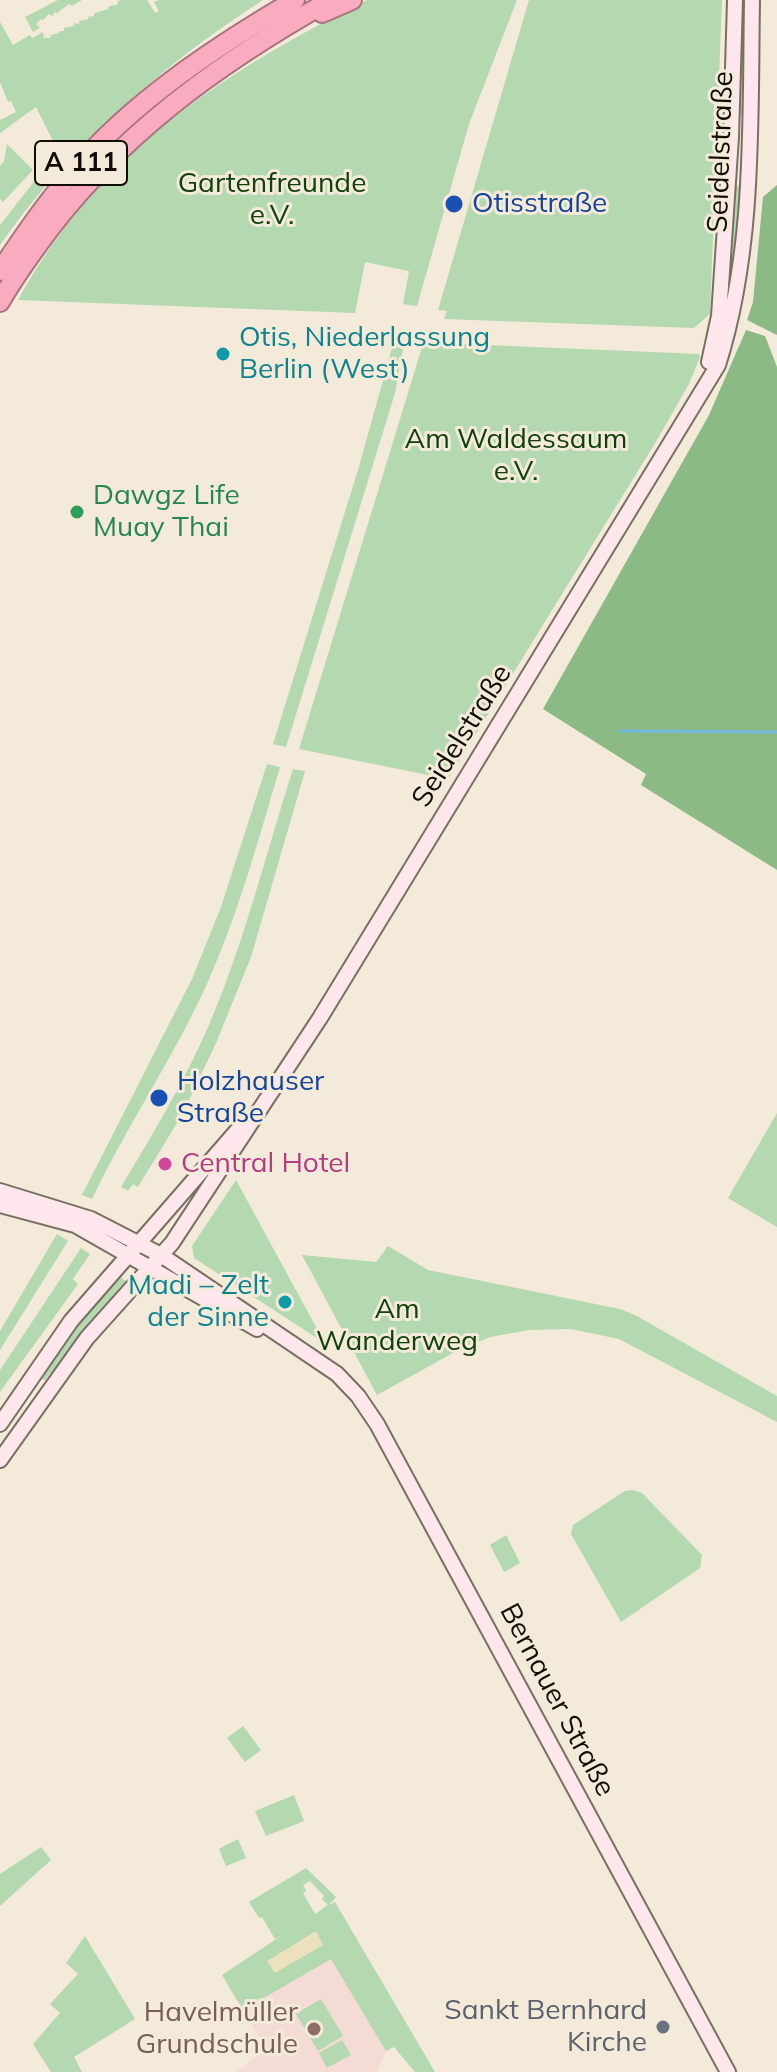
<!DOCTYPE html>
<html>
<head>
<meta charset="utf-8">
<style>
  body { margin:0 }
  canvas { display:block; background:#f3ead9 }
</style>
</head>
<body>
<canvas width="777" height="2072"></canvas>
<script>
const ctx = document.querySelector('canvas').getContext('2d');
ctx.lineJoin = 'round';
function fill(path, color) { ctx.fillStyle = color; ctx.fill(path, 'evenodd'); }
function stroke(path, color, width, dash) { ctx.strokeStyle = color; ctx.lineWidth = width; ctx.lineCap = dash ? 'butt' : 'round'; ctx.setLineDash(dash || []); ctx.stroke(path); }
function write(font, color, halo, rows, align = 'center') {
  ctx.font = font + ' Mulish,sans-serif'; ctx.lineWidth = 6; ctx.setLineDash([]); ctx.textBaseline = 'middle'; ctx.strokeStyle = halo; ctx.fillStyle = color; for (const [text, x, y, turn = 0] of rows) {
    ctx.save(); ctx.translate(x, y); ctx.rotate((+turn || 0) * Math.PI / 180); ctx.textAlign = isNaN(turn) ? turn : align; if (halo) ctx.strokeText(text, 0, 0); ctx.fillText(text, 0, 0); ctx.restore();
  }
}
const education = new Path2D(`
  M331 1958 386 2051 377 2072H236L266 2049 243 2010Z`);
const green = new Path2D(`
  M58 0H82L72 6 69 4 57 13 54 12 53 16 49 14 43 20 41 19 36 24 40 28 33 32 25 17Z
  M123 0H147L155 13 159 11 154 2 159 0H263C161 66 70 145 0 245V225L58 151 36 107 0 133V120L16 112 11 101 8 102 0 82V22L13 45 30 35 32 38 43 32 44 38H50L51 35 59 33 60 31H64V28L74 26V23L79 24V21L88 19 89 16 93 17 95 13 108 9 109 6 117 5 118 1Z
  M367 0H517L469 124 417 306 403 304 409 271 365 262 355 313 18 300C100 152 220 74 367 0Z
  M529 0H722L710 314 694 328 444 319 447 311 438 310Z
  M742 0H748L745 115H739Z
  M7 144 33 170 3 202 0 199V166L4 161Z
  M732 186H742L737 270 727 296Z
  M394 341 404 343 395 393 286 747 273 744 358 470Z
  M439 343 699 354 700 357 689 384 657 440 448 779 299 749 423 344 435 347Z
  M267 764 280 767C255 851 232 937 192 1015 160 1078 122 1136 92 1199L82 1195 192 979 221 907Z
  M293 769 305 771 251 957 216 1043 183 1113 138 1187 133 1184 128 1191 121 1187C153 1134 184 1082 209 1025 244 943 266 854 293 769Z
  M777 1113V1227L728 1198Z
  M236 1180 322 1338 329 1346 194 1258 192 1246Z
  M57 1234 68 1241 0 1350V1331Z
  M388 1246 428 1270 620 1309 635 1315 777 1396V1422L619 1339 571 1329 529 1330 490 1337 453 1353 377 1395 302 1255 376 1262Z
  M81 1248 90 1254 73 1279 78 1284 0 1392V1370Z
  M117 1275 126 1281 45 1380 42 1379 41 1375Z
  M633 1490 642 1493 702 1555 700 1568 621 1622 571 1534 573 1525 625 1491Z
  M506 1535 520 1563 504 1572 490 1545Z
  M243 1726 261 1750 245 1762 227 1738Z
  M294 1795 304 1821 266 1836 255 1811Z
  M238 1839 246 1858 226 1866 219 1849Z
  M41 1847 51 1860 0 1906V1874Z
  M306 1868 336 1897 329 1905 335 1902 435 2072H415L394 2047 386 2051 331 1959 243 2010 222 1975 287 1932 275 1939 262 1917 259 1918 249 1902ZM310 1881 324 1896 322 1899 328 1905 315 1914 303 1893 306 1891 303 1885Z
  M85 1936 135 2019 74 2057 82 2072H51L33 2044 60 2013 50 2004 78 1974 66 1963Z
  M321 1999 343 2036 318 2051 296 2014Z
  M342 2040 351 2055 327 2068 319 2053Z`);
const forest = new Path2D(`
  M777 185V335L747 320 753 302 763 197Z
  M746 330 765 336 777 367V870L641 785 646 774 543 709 709 415Z`);
const sand = new Path2D(`
  M316 1931 323 1945 275 1973 267 1961Z`);
const stream = new Path2D(`
  M620 731 777 732`);
const secondary = new Path2D(`
  M709 362 719 316 731 137 735 0
  M0 1191 91 1219 161 1255 337 1374 358 1396 377 1424 728 2072
  M0 1205 75 1225 257 1329
  M0 1424 71 1321 241 1126
  M0 1460 87 1338 172 1243 320 1018 718 365C755 249 750 121 752 0`);
const motorway = new Path2D(`
  M322 13 352 0
  M0 271C23 237 46 203 73 172 133 101 215 47 295 0
  M0 302C11 282 24 264 37 246 114 138 217 64 331 0`);
const markers = [
  [454,204,10,"#1a4fb4"],
  [223,354,8,"#0f9aa8"],
  [77,512,8,"#2e9e5b"],
  [159,1098,10,"#1a4fb4"],
  [165,1164,8,"#d1479c"],
  [285,1302,8,"#0f9aa8"],
  [663,2027,8,"#6b7280"],
  [314,2029,8,"#8d6e63"]
];
const shields = [
  [81,163,92]
];
const shieldNames = [
  ["A 111",81,163]
];
const streetNames = [
  ["Seidelstraße",721,152,-88],
  ["Seidelstraße",462,736,-58],
  ["Bernauer Straße",557,1700,62]
];
const parkNames = [
  ["Gartenfreunde",272,184],
  ["e.V.",272,216],
  ["Am Waldessaum",516,440],
  ["e.V.",516,472],
  ["Am",397,1310],
  ["Wanderweg",397,1342]
];
const transitNames = [
  ["Otisstraße",472,204],
  ["Holzhauser",177,1082],
  ["Straße",177,1114]
];
const cultureNames = [
  ["Otis, Niederlassung",239,338],
  ["Berlin (West)",239,370],
  ["Madi – Zelt",269,1286,"right"],
  ["der Sinne",269,1318,"right"]
];
const leisureNames = [
  ["Dawgz Life",93,496],
  ["Muay Thai",93,528]
];
const hotelNames = [
  ["Central Hotel",181,1164]
];
const worshipNames = [
  ["Sankt Bernhard",647,2011],
  ["Kirche",647,2043]
];
const educationNames = [
  ["Havelmüller",298,2013],
  ["Grundschule",298,2045]
];
fill(education, '#f4dbd3');
fill(green, '#b4d8af');
fill(forest, '#8bba85');
fill(sand, '#ebe1bc');
stroke(stream, '#72badf', 3);
stroke(secondary, '#787061', 18);
stroke(motorway, '#a7747f', 22);
stroke(secondary, '#fde6ec', 14);
stroke(motorway, '#f9abc0', 18);
for (const [x, y, r, color] of markers) { const dot = new Path2D(); dot.arc(x, y, r, 0, 2 * Math.PI); ctx.fillStyle = color; ctx.fill(dot); stroke(dot, '#f3ead9', 3); }
for (const [x, y, w] of shields) { const box = new Path2D(); box.roundRect(x - w / 2, y - 22, w, 44, 6); ctx.fillStyle = '#f3ead9'; ctx.fill(box); stroke(box, '#100d07', 2); }
write('bold 26px', '#100d07', null, shieldNames);
write('28px', '#100d07', '#f3ead9', streetNames);
write('28px', '#11410b', '#f3ead9', parkNames);
write('28px', '#164399', '#f3ead9', transitNames, 'left');
write('28px', '#0d838f', '#f3ead9', cultureNames, 'left');
write('28px', '#27864d', '#f3ead9', leisureNames, 'left');
write('28px', '#b23c85', '#f3ead9', hotelNames, 'left');
write('28px', '#5b616d', '#f3ead9', worshipNames, 'right');
write('28px', '#785e54', '#f3ead9', educationNames, 'right');
</script>
</body>
</html>
